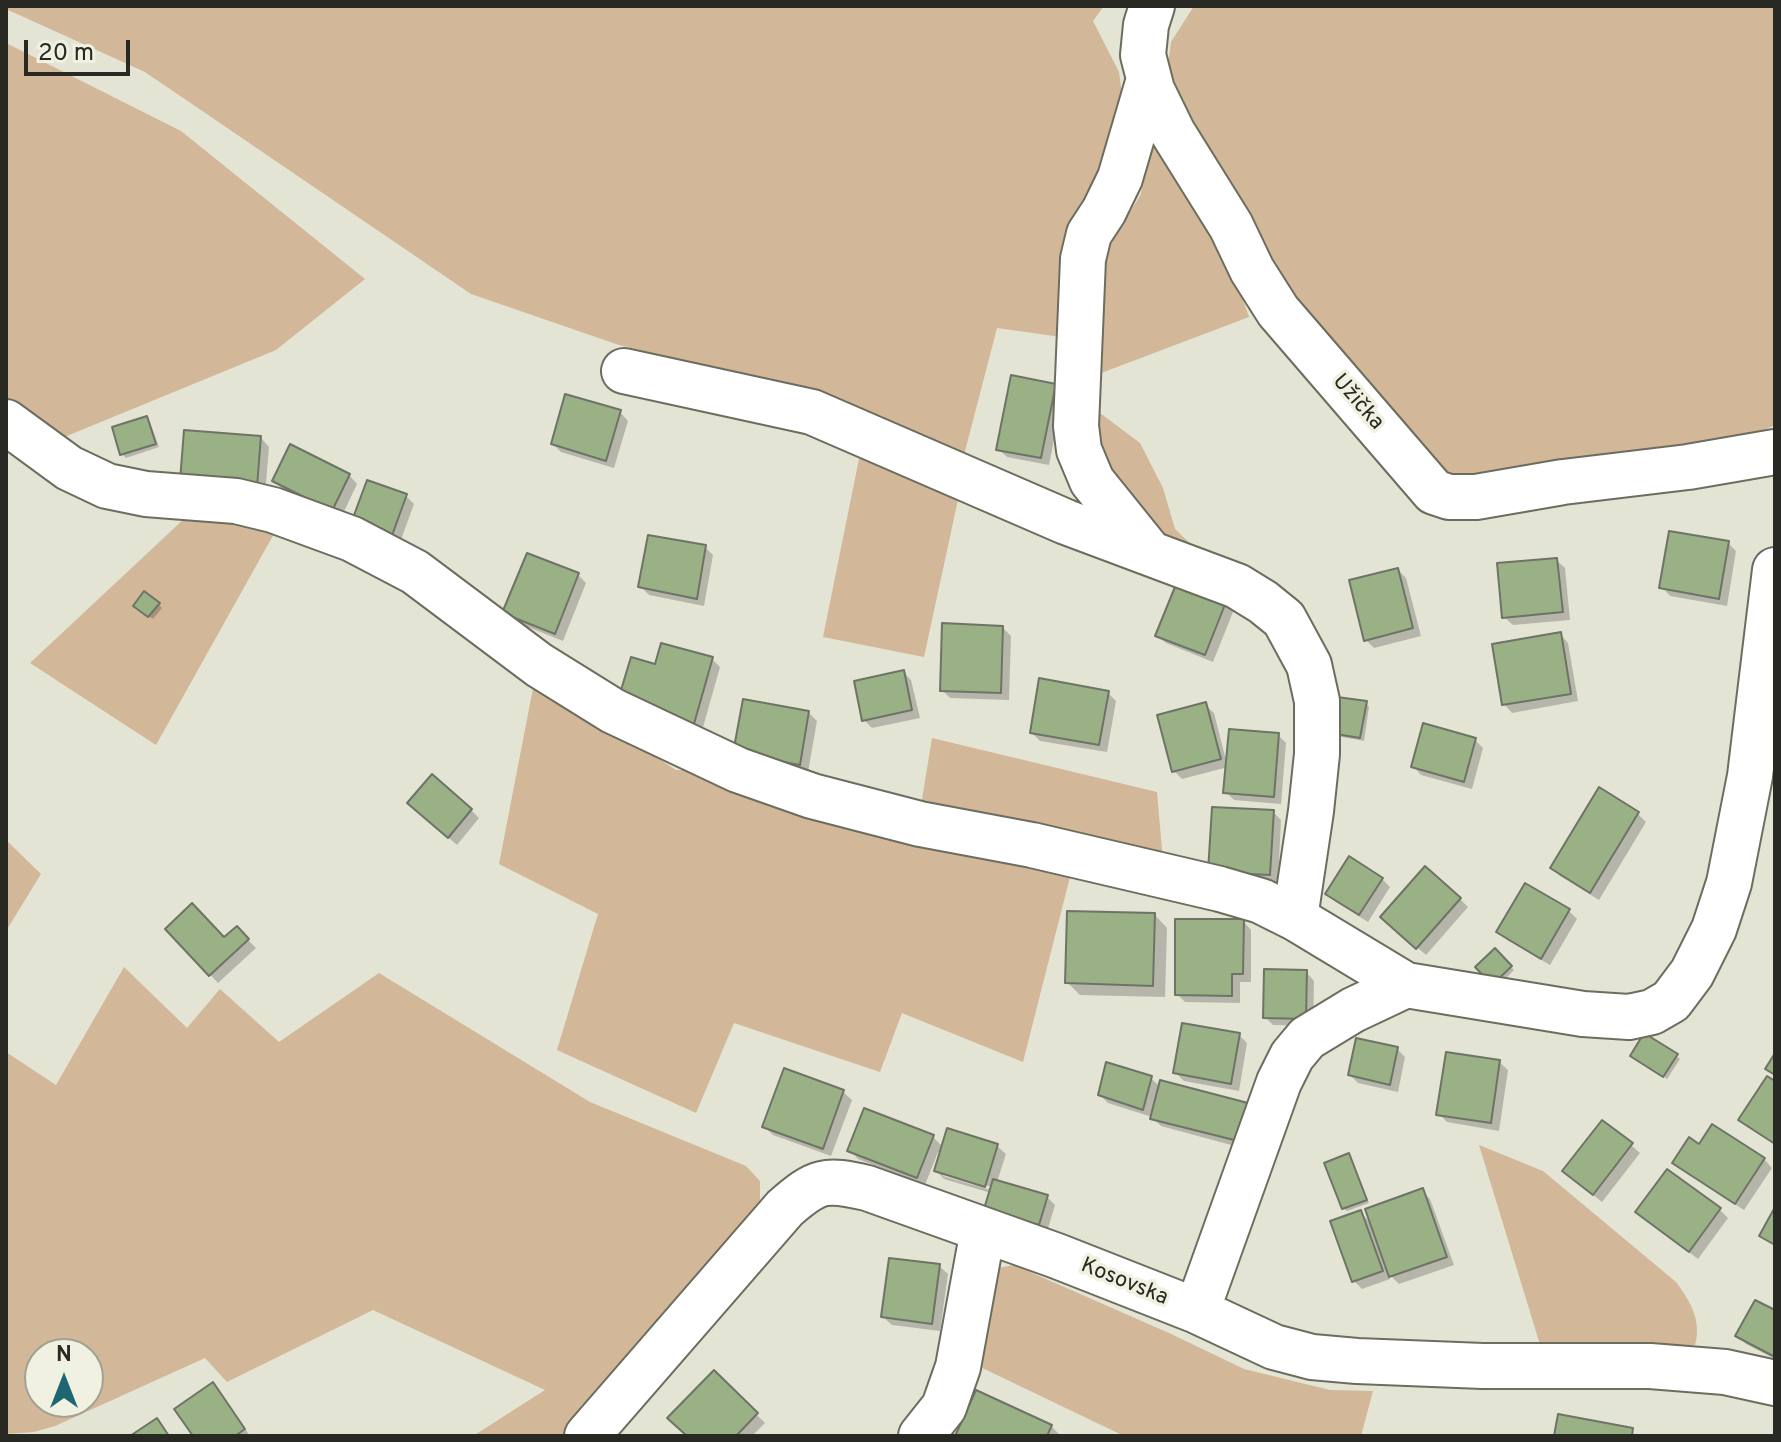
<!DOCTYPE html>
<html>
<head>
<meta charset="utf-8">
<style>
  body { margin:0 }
  #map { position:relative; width:1781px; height:1442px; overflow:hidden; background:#e3e4d4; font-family:Overpass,sans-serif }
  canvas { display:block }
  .frame { position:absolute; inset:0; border:8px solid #292923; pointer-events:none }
  .north { position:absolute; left:24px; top:1338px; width:80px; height:80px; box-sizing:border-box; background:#f0f1e1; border:2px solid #a0a195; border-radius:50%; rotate:0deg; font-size:22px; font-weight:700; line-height:32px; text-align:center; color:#292923 }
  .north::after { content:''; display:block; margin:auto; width:28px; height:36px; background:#1c6772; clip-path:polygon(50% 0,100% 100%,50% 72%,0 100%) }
  .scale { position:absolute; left:24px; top:40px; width:106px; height:36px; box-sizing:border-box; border:4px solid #292923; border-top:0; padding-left:10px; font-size:24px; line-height:28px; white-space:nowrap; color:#292923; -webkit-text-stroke:6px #f0f1e1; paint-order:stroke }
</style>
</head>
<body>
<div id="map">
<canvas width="1781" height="1442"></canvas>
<div class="frame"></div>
<div class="north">N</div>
<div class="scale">20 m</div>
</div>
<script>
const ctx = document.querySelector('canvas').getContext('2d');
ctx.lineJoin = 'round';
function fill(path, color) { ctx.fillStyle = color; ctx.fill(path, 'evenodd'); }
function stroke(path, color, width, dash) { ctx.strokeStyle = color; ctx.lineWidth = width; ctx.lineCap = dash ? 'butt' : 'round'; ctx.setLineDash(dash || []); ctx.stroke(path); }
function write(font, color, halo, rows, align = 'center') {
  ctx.font = font + ' Overpass,sans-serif'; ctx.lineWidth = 7; ctx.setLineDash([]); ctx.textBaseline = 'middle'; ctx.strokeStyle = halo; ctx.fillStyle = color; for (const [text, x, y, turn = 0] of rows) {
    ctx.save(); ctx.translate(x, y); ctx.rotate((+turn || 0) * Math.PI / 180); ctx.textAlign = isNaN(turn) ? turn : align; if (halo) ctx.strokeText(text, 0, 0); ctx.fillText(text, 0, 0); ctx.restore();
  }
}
const green = new Path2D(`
  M6 6H1104L1093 21 1119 72 1123 104 1114 136 1069 234 1061 337 997 328 963 459 827 395 619 345 471 294 145 72 6 9Z
  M1194 6H1775V425L1748 437 1466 477H1444L1289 291 1166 82 1171 42Z
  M6 43 181 131 365 279 276 350 57 440 6 400Z
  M1149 133 1225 250 1249 317 1096 375 1106 240 1126 219 1141 194Z
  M1092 407 1140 443 1163 488 1175 529 1201 554 1158 540 1105 483Z
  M861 449 959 495 924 657 823 637Z
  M185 518 280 523 156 745 30 663Z
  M535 678 676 770H689L1072 869 1023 1062 902 1013 880 1072 734 1023 696 1113 557 1050 598 914 499 864Z
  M932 738 1157 792 1163 861 920 812Z
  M6 840 41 874 6 931Z
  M124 967 187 1028 220 989 279 1042 379 973 590 1102 746 1166 760 1181V1201L708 1262 592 1409 567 1436H473L545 1390 373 1310 227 1382 205 1358 55 1426 34 1432 6 1434V1052L56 1085ZM40 1354H88V1402H40Z
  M1479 1145 1543 1171 1676 1282C1690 1301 1702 1320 1695 1345L1541 1348Z
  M1014 1265 1169 1333 1244 1369 1330 1390 1373 1391 1361 1436H1124L974 1364 993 1269Z`);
const shadow = new Path2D(`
  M1055 386 1063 394 1049 465 1007 457 998 449Z
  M620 412 628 421 614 468 561 452 553 444Z
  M147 418 150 422 159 447 126 458 122 454Z
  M261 438 269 447 265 495 190 488Z
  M349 475 357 484 341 518 283 489 275 481Z
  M406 496 414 504 398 548 352 525Z
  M1728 543 1736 551 1727 606 1670 596 1662 587Z
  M705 547 713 555 704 606 649 595 641 587Z
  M1556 560 1565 568 1570 620 1513 625 1504 617Z
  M1398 570 1406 578 1421 636 1374 648 1366 640Z
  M578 575 586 583 563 641 513 621 505 613Z
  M1225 603 1233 612 1213 662 1166 643 1157 635Z
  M158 604 162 608 153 619 139 609Z
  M1003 628 1011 636 1009 700 950 698 942 690Z
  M1560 634 1568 643 1578 701 1512 713 1504 704Z
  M712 659 720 667 700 738 656 666Z
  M903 672 911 680 920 718 872 728 864 720Z
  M1108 693 1116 701 1107 752 1040 741 1032 733Z
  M1366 703 1369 707 1364 741 1336 736Z
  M1205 705 1214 713 1227 764 1278 735 1286 743 1281 804 1234 800 1226 792 1228 767 1182 779 1174 771Z
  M808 712 817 721 808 772 744 761Z
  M1475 740 1483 748 1472 789 1421 775 1413 766Z
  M1600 790 1638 814 1646 822 1599 900 1560 876 1552 868Z
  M471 810 479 818 457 845 418 811Z
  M1273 812 1281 820 1278 882 1219 879Z
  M1382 879 1390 887 1368 922 1336 902 1327 894Z
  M1460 899 1468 907 1426 955 1391 925Z
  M1569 911 1577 919 1550 965 1507 940 1499 931Z
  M1155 915 1167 928 1165 997 1080 995 1067 982Z
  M1243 921 1251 930V982H1240V1003L1185 1002 1177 994Z
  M167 929 224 940 237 929 256 948 218 983Z
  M1495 951 1514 970 1497 987Z
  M1306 972 1314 981 1313 1026 1273 1025 1265 1017Z
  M1239 1035 1247 1043 1239 1091 1184 1081 1176 1073Z
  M1397 1049 1405 1057 1398 1092 1358 1083 1350 1075Z
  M1676 1056 1680 1059 1667 1079 1636 1059Z
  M1499 1062 1508 1070 1499 1131 1447 1122 1439 1114Z
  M785 1071 843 1092 852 1100 831 1156 773 1135 764 1126Z
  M1151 1078 1160 1087 1161 1082 1246 1149 1161 1126 1152 1117 1108 1103 1100 1095Z
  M933 1137 943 1147 997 1146 1006 1154 997 1182 1047 1197 1055 1205 1047 1232 995 1217 991 1193 944 1179 936 1170 941 1153 938 1152 925 1185 858 1159 850 1150ZM943 1172 995 1188 994 1191 943 1176Z
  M1631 1145 1640 1153 1602 1202 1573 1179Z
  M1700 1147 1764 1159 1772 1168 1744 1210 1683 1171 1675 1162Z
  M1348 1156 1352 1159 1369 1203 1347 1211 1343 1208Z
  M1668 1172 1720 1210 1728 1218 1698 1259 1646 1220 1638 1212Z
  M1422 1191 1430 1199 1454 1265 1399 1284 1387 1272 1390 1279 1362 1289 1354 1281 1360 1212 1373 1225Z
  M939 1266 948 1274 940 1331 892 1325 883 1317Z
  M1775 1313V1359L1746 1344 1738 1336Z
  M714 1373 765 1423 752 1436H689Z
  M213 1385 221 1393 250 1436H195Z
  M1051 1426 1061 1436H957Z`);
const building = new Path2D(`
  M1011 375 1056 384 1041 458 996 450Z
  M565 394 621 410 606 461 551 444Z
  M147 416 156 444 120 455 112 427Z
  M184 430 261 436 257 487 180 481Z
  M290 444 350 474 332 511 272 481Z
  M367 480 407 494 390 541 350 526Z
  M1669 531 1729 541 1719 599 1659 588Z
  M648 535 706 545 697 599 638 587Z
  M527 553 579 573 555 634 502 613Z
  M1557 558 1563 612 1502 618 1497 563Z
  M1398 568 1413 628 1364 641 1349 580Z
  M1177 582 1226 602 1205 655 1155 636Z
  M144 591 160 603 148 617 133 606Z
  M942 623 1003 626 1001 693 940 691Z
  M1561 632 1571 694 1502 705 1492 644Z
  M661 643 713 657 692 731 618 700 631 657 655 664Z
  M904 670 912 710 862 721 854 681Z
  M1039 678 1109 691 1099 745 1030 733Z
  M1337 697 1367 701 1360 738 1330 733Z
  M743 699 809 711 800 765 733 753Z
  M1206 702 1221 759 1172 772 1157 715Z
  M1423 723 1476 738 1464 782 1411 767Z
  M1229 729 1279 733 1274 797 1223 793Z
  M432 774 472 809 448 838 407 803Z
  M1599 787 1639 812 1590 893 1550 868Z
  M1212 807 1274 810 1270 875 1208 872Z
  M1349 856 1383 878 1359 915 1325 894Z
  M1425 866 1461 898 1416 949 1380 917Z
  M1525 883 1570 909 1541 959 1496 932Z
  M192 903 224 937 237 926 249 939 209 976 165 929Z
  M1067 911 1155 913 1153 986 1065 983Z
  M1175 919H1244L1243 974H1232V996L1175 995Z
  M1495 948 1512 966 1492 985 1475 967Z
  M1264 969 1307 970 1306 1019 1263 1018Z
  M1182 1023 1240 1033 1231 1084 1173 1073Z
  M1644 1033 1678 1054 1663 1077 1630 1056Z
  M1356 1038 1398 1047 1390 1085 1348 1075Z
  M1446 1052 1500 1060 1491 1123 1436 1115Z
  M1775 1053V1075L1765 1069Z
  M1106 1062 1152 1076 1143 1110 1098 1095Z
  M784 1068 844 1090 823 1149 762 1127Z
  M1767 1076 1775 1081V1144L1738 1120Z
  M1160 1080 1248 1103 1238 1141 1150 1119Z
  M864 1108 934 1135 917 1178 847 1151Z
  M1602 1120 1633 1143 1593 1195 1562 1171Z
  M1712 1124 1765 1158 1735 1204 1672 1163 1689 1137 1699 1144Z
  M947 1128 998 1144 985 1187 934 1171Z
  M1349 1153 1367 1200 1342 1209 1324 1163Z
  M1667 1169 1721 1208 1689 1252 1635 1212Z
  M993 1179 1048 1195 1039 1225 984 1209Z
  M1423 1188 1447 1257 1389 1277 1365 1209Z
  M1775 1207V1245L1759 1236Z
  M1361 1210 1383 1271 1352 1282 1330 1221Z
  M889 1258 940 1264 932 1324 881 1317Z
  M1755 1300 1775 1310V1357L1735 1336Z
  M714 1370 758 1413 736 1436H687L667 1418Z
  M213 1382 245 1429 235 1436H193L174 1409Z
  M976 1390 1052 1425 1047 1436H955Z
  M1558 1414 1633 1428 1632 1436H1554Z
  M157 1418 169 1436H130Z`);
const minor = new Path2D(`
  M1152 6 1146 25 1143 55 1152 90 1173 133 1231 226 1252 270 1278 311 1434 492 1449 497H1476L1563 482 1688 467 1775 452
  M1149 79 1120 178 1104 211 1089 234 1083 259 1076 426 1079 450 1092 481 1150 553
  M624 371 812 412 1066 522 1237 586 1263 602 1284 619 1309 665 1317 701V754L1311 811 1295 918
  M6 422 69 468 107 486 146 494 236 501 273 510 352 539 415 572 539 665 613 711 738 770 812 796 920 824 1032 845 1220 889 1261 901 1295 918 1406 985 1583 1014 1629 1017 1652 1012 1671 1001 1692 973 1714 929 1729 883 1750 776 1775 570
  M1197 1311 1279 1082 1292 1056 1307 1038 1353 1010 1406 985
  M587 1436 785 1208C817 1180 825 1178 867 1188L1057 1256 1197 1311 1274 1347 1312 1357 1357 1361 1483 1366H1650L1725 1372 1775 1383
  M921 1436 944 1407 958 1367 983 1230`);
const streetNames = [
  ["Užička",1357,403,49],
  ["Kosovska",1124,1283,22]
];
fill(green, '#d2b798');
fill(shadow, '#0003');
fill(building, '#9ab085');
stroke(building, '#6d7467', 2);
stroke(minor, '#6c6d5f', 48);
stroke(minor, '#fff', 44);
write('22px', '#292923', '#f0f1e1', streetNames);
</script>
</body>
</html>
